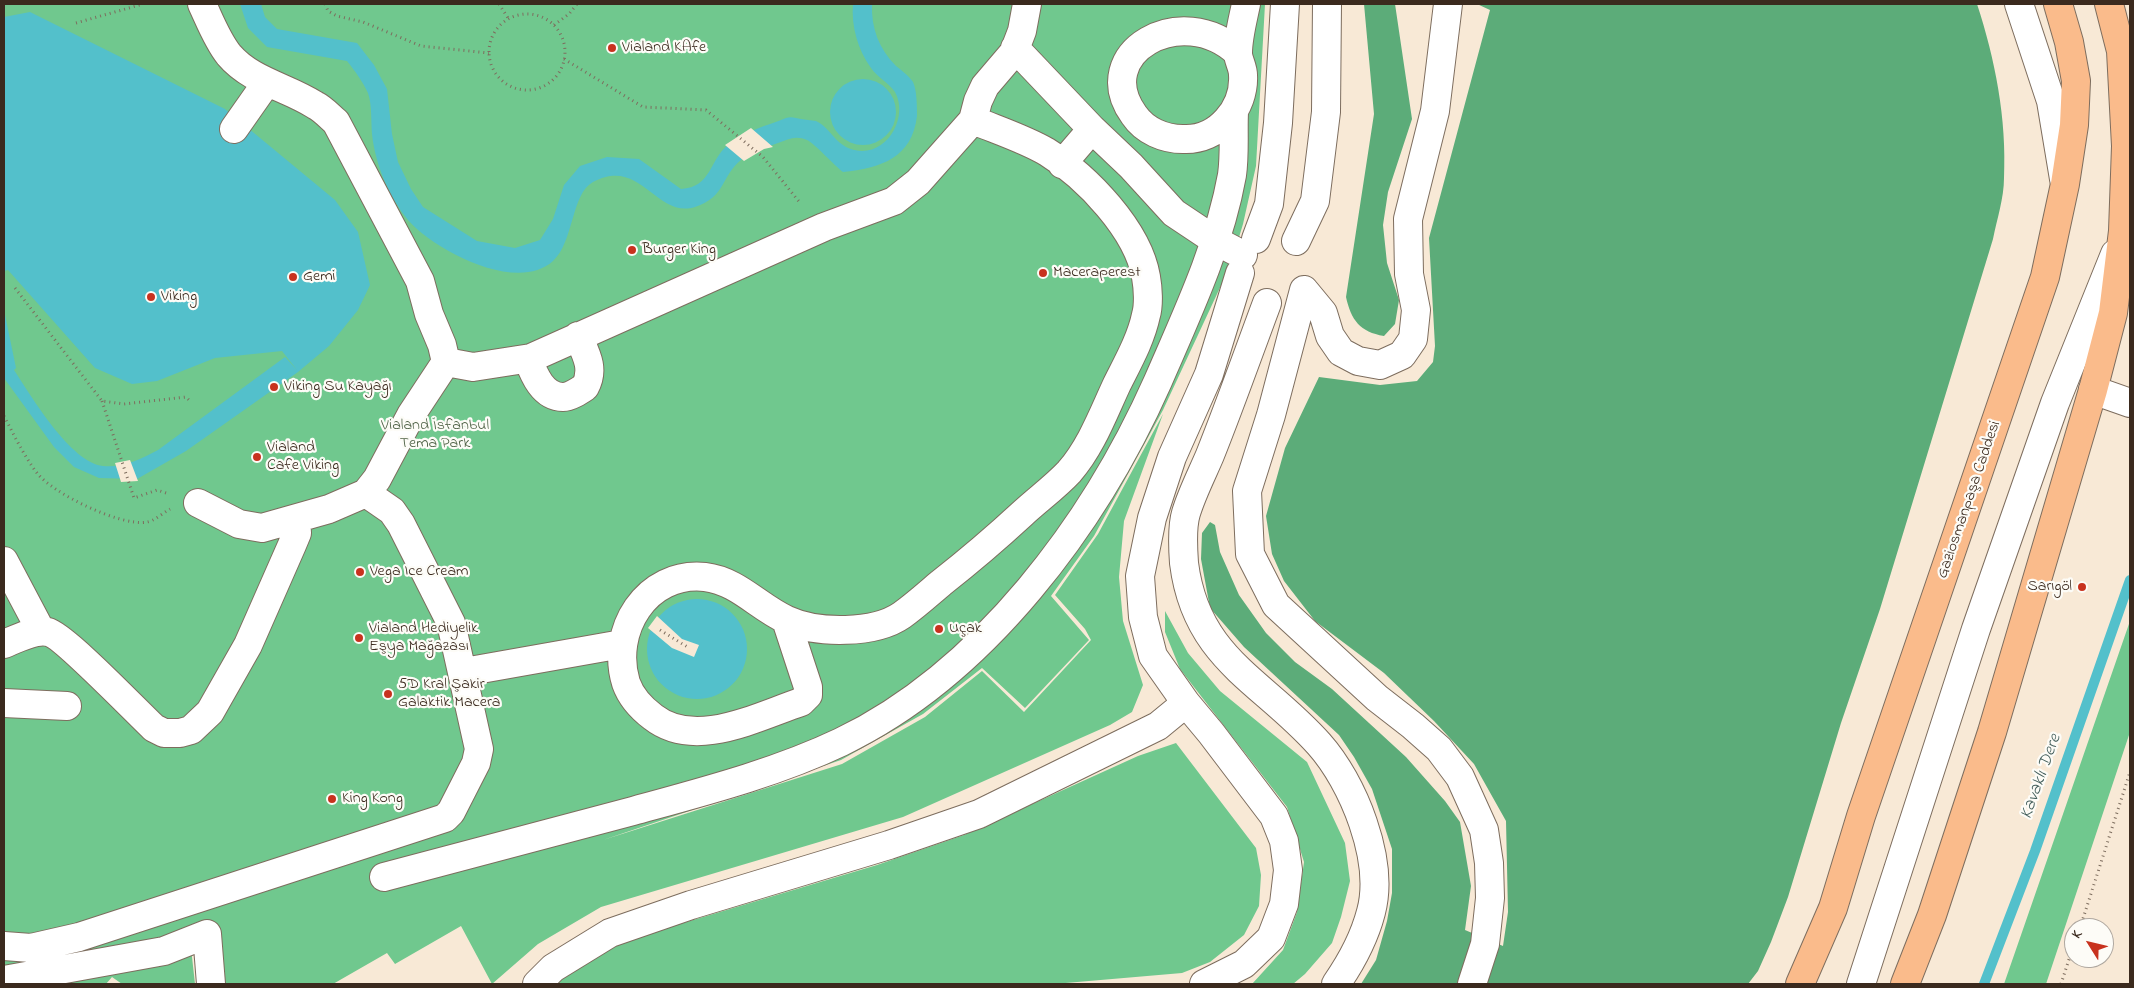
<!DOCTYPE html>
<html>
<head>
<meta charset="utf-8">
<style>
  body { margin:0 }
  #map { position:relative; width:2134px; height:988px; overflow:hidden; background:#f8e9d6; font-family:"Indie Flower",sans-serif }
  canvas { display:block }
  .frame { position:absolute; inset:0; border:5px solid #3b2a1e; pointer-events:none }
  .north { position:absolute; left:2064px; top:918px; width:50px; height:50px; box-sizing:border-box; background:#fdfcf7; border:1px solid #afa8a0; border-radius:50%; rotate:306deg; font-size:14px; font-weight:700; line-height:20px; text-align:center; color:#3b2a1e }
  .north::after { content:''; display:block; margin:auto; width:18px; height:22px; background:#c8321e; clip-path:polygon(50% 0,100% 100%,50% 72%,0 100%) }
</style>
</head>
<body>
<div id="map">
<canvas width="2134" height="988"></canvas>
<div class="frame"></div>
<div class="north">K</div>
</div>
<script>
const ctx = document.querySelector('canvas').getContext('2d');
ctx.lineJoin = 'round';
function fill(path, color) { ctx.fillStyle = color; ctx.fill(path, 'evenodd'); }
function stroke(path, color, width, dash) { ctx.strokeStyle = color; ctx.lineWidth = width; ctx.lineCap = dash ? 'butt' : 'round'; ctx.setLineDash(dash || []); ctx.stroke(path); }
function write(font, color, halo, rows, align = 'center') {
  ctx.font = font + ' "Indie Flower",sans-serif'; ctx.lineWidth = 4.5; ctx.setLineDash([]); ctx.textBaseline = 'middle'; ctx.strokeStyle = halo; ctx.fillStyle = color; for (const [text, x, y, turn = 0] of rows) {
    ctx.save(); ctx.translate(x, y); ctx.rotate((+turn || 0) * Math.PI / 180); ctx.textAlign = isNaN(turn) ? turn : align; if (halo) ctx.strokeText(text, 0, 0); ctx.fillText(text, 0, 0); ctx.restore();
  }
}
const green = new Path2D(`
  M4 4H1265L1256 166 1243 224 1231 264 1163 410 1094 536 1051 596 1089 640 1025 708 982 668 923 714 841 760 603 840 842 764 925 717 982 671 1024 712 1091 640 1085 629 1055 595 1098 534 1163 414 1124 521 1119 577 1123 621 1143 685 1132 712 1110 725 903 817 601 907 538 944 492 984 461 926 395 964 387 953 333 984H221L191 948 195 984H122L112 977 106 984H58L81 977 4 984Z
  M1165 611 1188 653 1220 691 1307 762 1345 843 1350 881 1341 917 1332 943 1305 974 1293 984H1252L1283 950 1297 912 1304 862 1287 807 1180 669 1165 632Z
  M2130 621V732L2046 984H2004Z
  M1176 743 1256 848 1261 875 1259 906 1244 935 1210 962 1182 973 1054 984H558L562 978 610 948 673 926 877 865 964 835 1138 756Z`);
const forest = new Path2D(`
  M1364 4H1395L1412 119 1388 192 1383 225 1387 263 1399 300 1395 324 1384 336C1360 332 1351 320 1346 297L1374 114Z
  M1477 4H1977C1995 59 2007 119 2004 178 2004 198 1997 219 1993 239L1880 609 1841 723 1788 897 1771 942 1758 971 1748 984H1361L1376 960 1387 921 1392 893V849L1372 789 1354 757 1339 735 1244 647 1210 608 1201 559 1202 533 1210 522 1215 525 1220 552 1239 595 1266 633 1295 662 1332 689 1406 757 1445 801 1460 822 1471 886 1465 930 1503 946 1508 912 1506 821 1474 764 1434 721 1384 673 1315 621 1284 581 1272 554 1266 516 1285 448 1319 377 1380 385 1417 381 1433 362 1435 346 1429 238 1490 10Z`);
const water = new Path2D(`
  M240 4H261L265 17 277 29 357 43 374 65 387 89 392 134 398 162 411 189 423 207 477 241 515 248 540 240 553 219 564 185 580 166 607 157 639 159 681 189C712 187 709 160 728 145 745 131 766 126 786 118 791 116 796 118 801 119 805 120 811 120 816 121 832 128 836 150 862 151 890 151 908 115 895 92 889 83 877 77 871 68 858 50 851 26 853 4H872C871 28 879 49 896 66 901 70 909 76 913 82 917 90 917 107 917 116 912 158 881 168 843 172 835 166 814 143 807 140 796 135 788 139 778 143 765 148 751 150 741 160 721 176 726 197 695 207 656 219 641 156 593 182 571 194 574 242 553 261 517 294 434 250 408 220 389 197 375 164 372 134 371 122 372 104 368 93 363 82 355 71 347 61L267 47 248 28Z
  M30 12 225 109 335 200 358 232 370 285 358 310 329 346 298 372 186 451 137 479 99 478 74 467 54 447 4 378V310L16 368 14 370C31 396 71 463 103 466 123 468 141 459 158 450L285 357 297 370 282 351 215 358 157 381 132 384 95 368 8 270 4 271V17Z
  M830 112a33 33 0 1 1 66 0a33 33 0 1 1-66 0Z
  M647 649a50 50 0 1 1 100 0a50 50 0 1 1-100 0Z`);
const pier = new Path2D(`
  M751 128 773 147 764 149 744 161 725 145Z
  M130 460 138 481 121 482 115 463Z
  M657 616 682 639 699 645 694 657 672 648 648 628Z`);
const stream = new Path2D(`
  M1984 984 2035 851 2130 580`);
const path = new Path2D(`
  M325 4 328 11 337 16 363 22 421 46 489 53
  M499 4 508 18
  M489 52a38 38 0 1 1 76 0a38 38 0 1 1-76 0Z
  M76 23 143 4
  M554 25 569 14 577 4
  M564 59 643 107 706 110 763 157 801 204
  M15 288 102 401 124 404 186 397 190 401
  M102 401 134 498 157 490 169 494
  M4 416C14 435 24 456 37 473 52 493 121 527 147 522 154 521 163 513 170 509
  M660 630 689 648
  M2080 928 2130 772
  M2061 984 2074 944`);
const minor = new Path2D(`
  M2019 4 2051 101 2064 179
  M1015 48 1092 129 1131 166 1174 213 1216 241 1243 255
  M1238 53C1182 0 1089 53 1134 115 1145 131 1164 139 1183 139 1218 141 1245 108 1243 75 1243 67 1238 60 1238 53 1238 37 1243 19 1246 4
  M234 129 267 82
  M1062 164 1092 129
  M1256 239 1269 204 1278 123 1285 4
  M1296 241 1315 201 1326 112 1327 4
  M1304 290 1271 415 1247 491 1250 554 1276 605 1377 698 1413 726 1439 749 1460 777 1484 830 1489 863 1490 898 1485 944 1472 984
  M1304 290 1323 313 1330 336 1341 352 1358 361 1380 365 1402 355 1413 339 1416 310 1409 274 1408 219 1435 111 1448 4
  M1267 303C1248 354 1230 405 1210 455 1202 474 1192 493 1186 513 1182 526 1183 549 1184 563 1196 659 1262 680 1319 744 1353 782 1385 860 1371 912 1364 939 1352 961 1336 984
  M528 359C534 375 543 397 563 397 570 397 579 391 585 387 595 369 586 354 578 336
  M446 362 473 367 531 358 824 227 894 201 918 182 973 120 978 101 985 86 1014 52 1022 31 1027 4
  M2093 390 2130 403
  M198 503 239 524 262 528 329 509 366 493 377 479 411 415 446 362 442 345 429 314 420 281 336 122C329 116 323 109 315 105 287 87 251 81 229 55 217 40 210 21 202 4
  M4 561 41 631
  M786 620 808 687V695L801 702C756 717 695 750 653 717 641 708 631 697 626 683 610 631 646 571 705 577 738 581 758 607 787 620 817 634 875 634 902 615 916 605 928 594 941 583 969 561 996 538 1022 514 1037 500 1055 487 1069 472 1091 447 1103 414 1117 384 1128 362 1141 339 1146 315 1149 305 1148 288 1146 277 1138 230 1087 177 1047 152 1025 139 997 130 973 120
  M4 644C16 639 35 629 48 632 63 635 138 713 154 728L164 733H180L191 730 210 712 248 645 292 545 297 533 296 519
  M464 672 622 644
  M4 703 67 706
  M384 877C467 855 550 833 633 811 702 792 776 773 841 742 984 673 1095 523 1158 381 1187 314 1219 247 1232 175 1235 154 1233 132 1234 112
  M4 946 31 948 79 937 445 818 451 812 476 763 479 749 451 623 401 524 392 511 366 493
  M4 980 164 951 207 934 211 984
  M537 984 553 968 610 933 691 905 889 845 979 814 1158 726 1186 703
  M1204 984 1244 964 1271 938 1284 904 1288 870 1284 841 1274 816 1211 733 1186 703 1153 656 1143 617 1140 576 1152 518 1172 457 1209 374 1240 273
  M1861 984 1976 629 2055 403 2115 254`);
const major = new Path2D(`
  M1800 984 1833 908 1861 816 2045 277 2065 184 2074 125 2076 81 2069 42 2058 4
  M1905 984 1932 915 1992 732 2093 390 2113 313 2123 231 2126 146 2121 51 2109 4`);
const markers = [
  [612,48,5,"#c8321e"],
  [632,250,5,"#c8321e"],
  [1043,273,5,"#c8321e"],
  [293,277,5,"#c8321e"],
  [151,297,5,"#c8321e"],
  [274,387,5,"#c8321e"],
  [257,457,5,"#c8321e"],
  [360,572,5,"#c8321e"],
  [2082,587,5,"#c8321e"],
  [939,629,5,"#c8321e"],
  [359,638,5,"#c8321e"],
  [388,694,5,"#c8321e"],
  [332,799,5,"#c8321e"]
];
const poiNames = [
  ["Vialand KAfe",622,48],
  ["Burger King",642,250],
  ["Maceraperest",1053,273],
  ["Gemi",303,277],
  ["Viking",161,297],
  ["Viking Su Kayağı",284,387],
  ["Vialand",267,448],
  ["Cafe Viking",267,466],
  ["Vega Ice Cream",370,572],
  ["Sarıgöl",2072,587,"right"],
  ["Vialand Hediyelik",369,629],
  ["Eşya Mağazası",369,647],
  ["Uçak",949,629],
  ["5D Kral Şakir",398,685],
  ["Galaktik Macera",398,703],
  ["King Kong",342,799]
];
const parkNames = [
  ["Vialand İsfanbul",435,426],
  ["Tema Park",435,444]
];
const streetNames = [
  ["Gaziosmanpaşa Caddesi",1970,500,-71]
];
const waterNames = [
  ["Kavaklı Dere",2042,777,-70]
];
fill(green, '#70c88e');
fill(forest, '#5cac79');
fill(water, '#53c0cb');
fill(pier, '#f8e9d6');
stroke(stream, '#53c0cb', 10);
stroke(minor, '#7d6d5e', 30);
stroke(major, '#7d6d5e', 30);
stroke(path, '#7d6d5e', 3, [1, 4]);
stroke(minor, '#fff', 28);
stroke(major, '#fabb8b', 28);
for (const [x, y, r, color] of markers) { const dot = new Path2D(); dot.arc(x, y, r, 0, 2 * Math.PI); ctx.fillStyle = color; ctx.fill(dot); stroke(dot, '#fdfcf7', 2); }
write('16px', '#3b2a1e', '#fdfcf7', poiNames, 'left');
write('16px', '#4e6145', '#fdfcf7', parkNames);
write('16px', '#3b2a1e', '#fdfcf7', streetNames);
write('italic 18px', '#435e5b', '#fdfcf7', waterNames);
</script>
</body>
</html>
